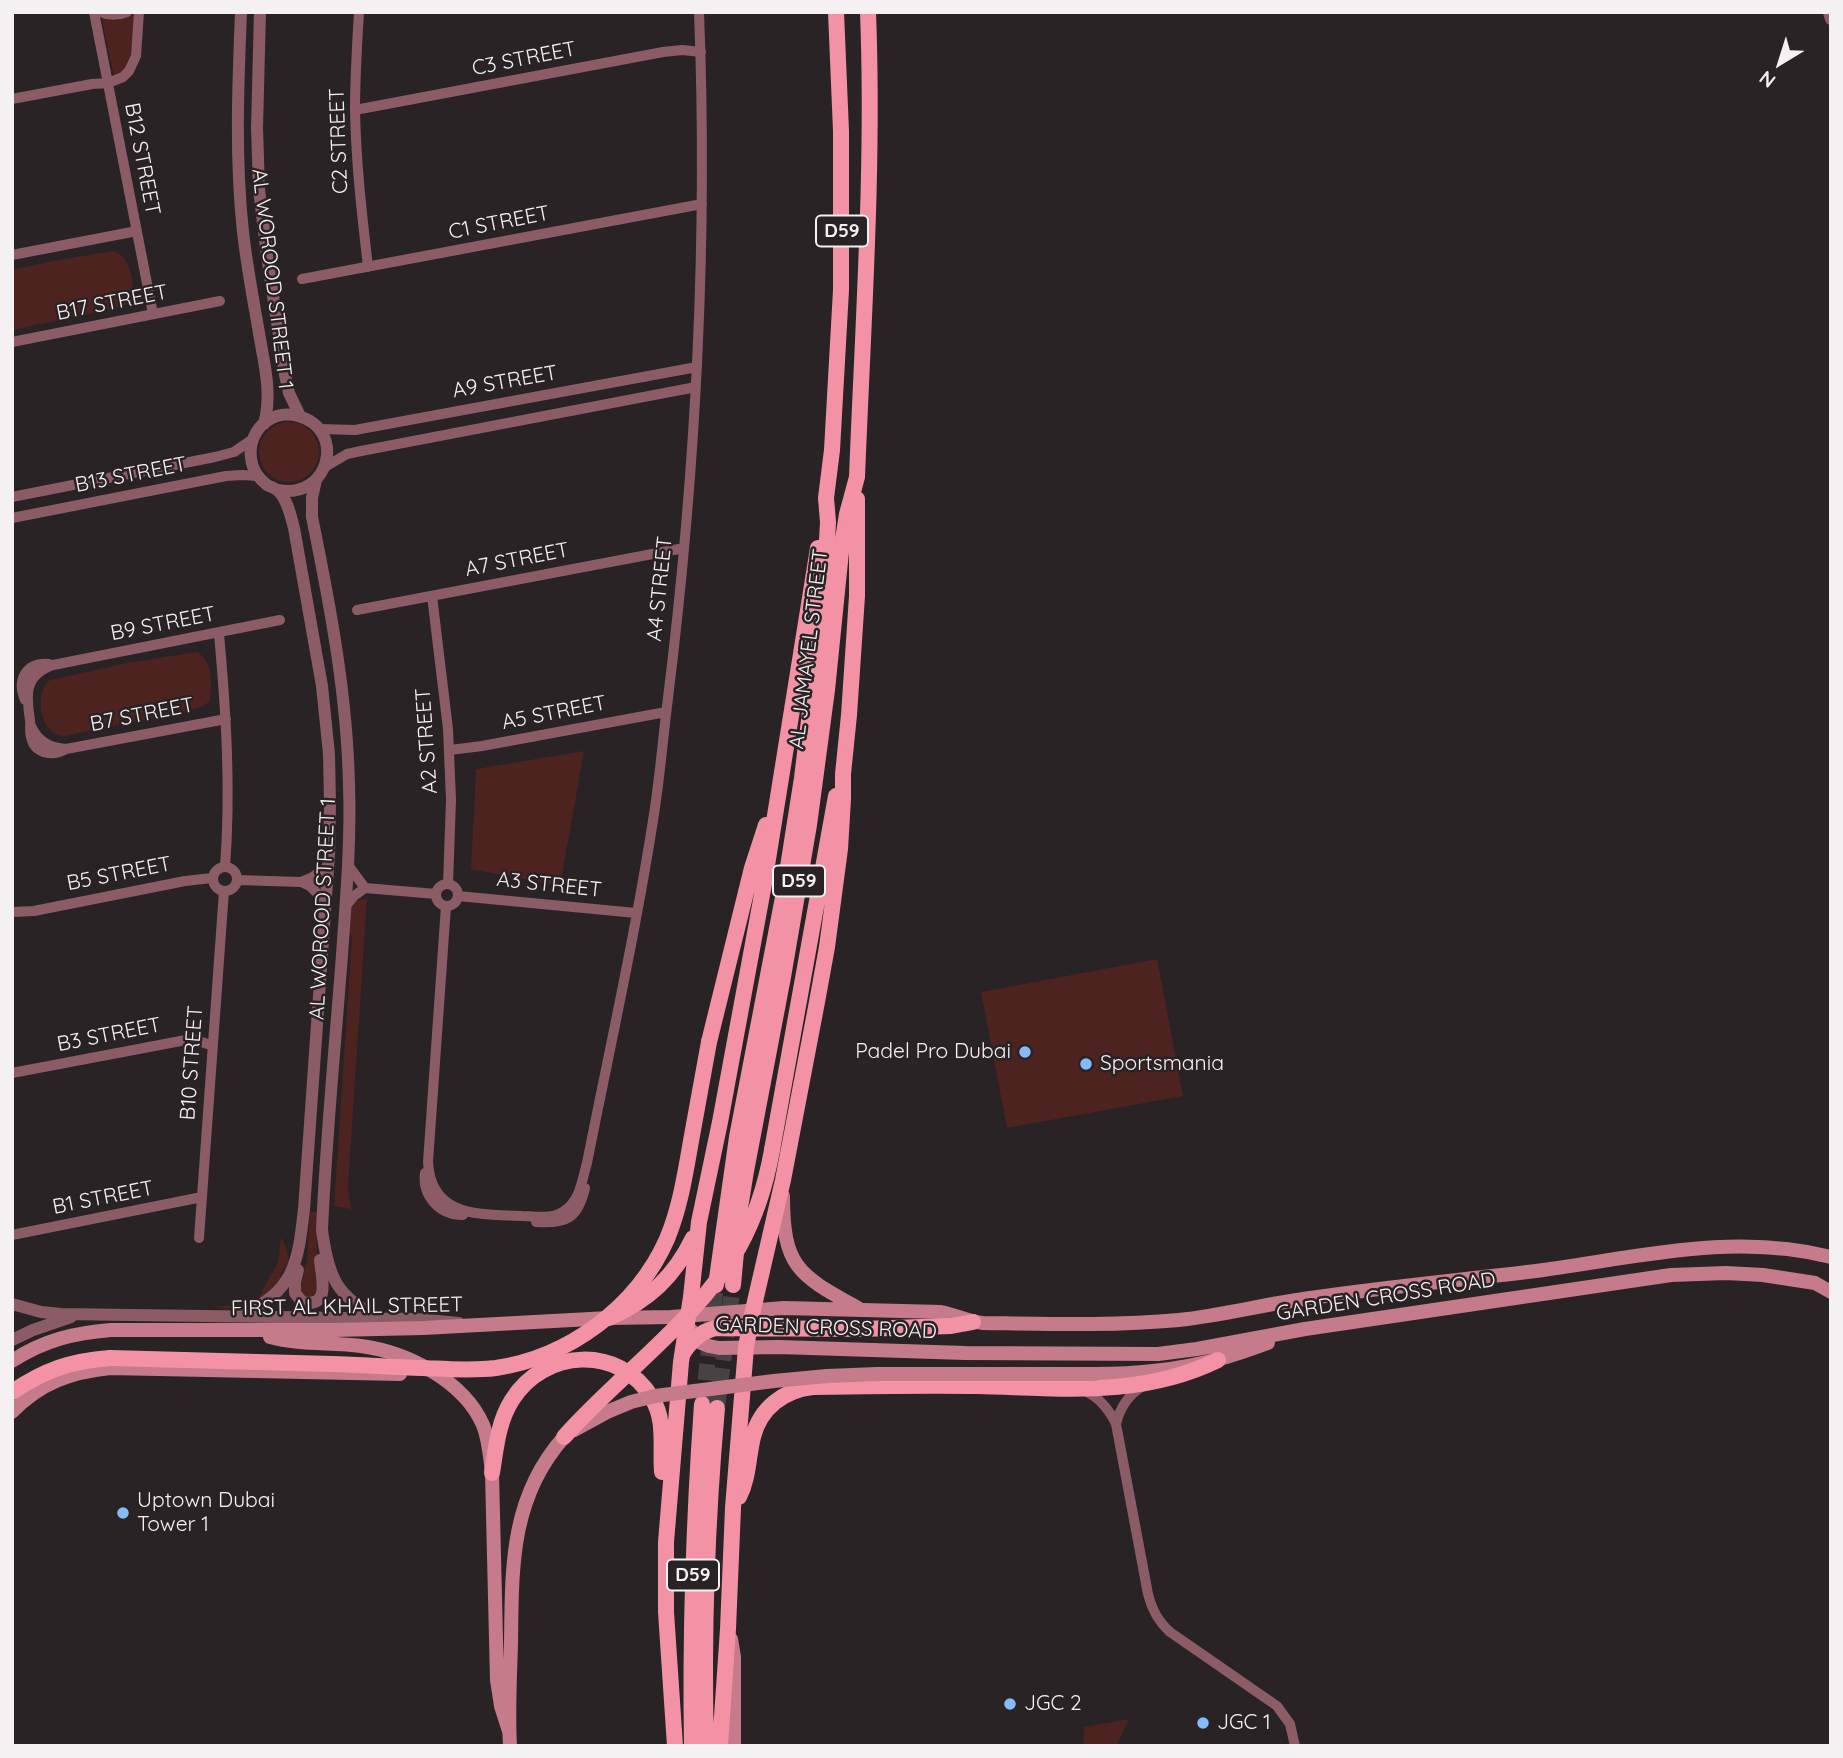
<!DOCTYPE html>
<html>
<head>
<meta charset="utf-8">
<style>
  body { margin:0 }
  #map { position:relative; width:1843px; height:1758px; overflow:hidden; background:#292326; font-family:Quicksand,sans-serif }
  canvas { display:block }
  .frame { position:absolute; inset:0; border:14px solid #f5f0f2; pointer-events:none }
  .north { position:absolute; left:1745px; top:28px; width:70px; height:70px; -webkit-text-stroke:5px #292326; paint-order:stroke; rotate:218deg; font-size:19px; font-weight:700; line-height:28px; text-align:center; color:#f5f0f2 }
  .north::after { content:''; display:block; margin:auto; width:24px; height:32px; background:#f5f0f2; clip-path:polygon(50% 0,100% 100%,50% 72%,0 100%) }
</style>
</head>
<body>
<div id="map">
<canvas width="1843" height="1758"></canvas>
<div class="frame"></div>
<div class="north">N</div>
</div>
<script>
const ctx = document.querySelector('canvas').getContext('2d');
ctx.lineJoin = 'round';
function fill(path, color) { ctx.fillStyle = color; ctx.fill(path, 'evenodd'); }
function stroke(path, color, width, dash) { ctx.strokeStyle = color; ctx.lineWidth = width; ctx.lineCap = dash ? 'butt' : 'round'; ctx.setLineDash(dash || []); ctx.stroke(path); }
function write(font, color, halo, rows, align = 'center') {
  ctx.font = font + ' Quicksand,sans-serif'; ctx.lineWidth = 5; ctx.setLineDash([]); ctx.textBaseline = 'middle'; ctx.strokeStyle = halo; ctx.fillStyle = color; for (const [text, x, y, turn = 0] of rows) {
    ctx.save(); ctx.translate(x, y); ctx.rotate((+turn || 0) * Math.PI / 180); ctx.textAlign = isNaN(turn) ? turn : align; if (halo) ctx.strokeText(text, 0, 0); ctx.fillText(text, 0, 0); ctx.restore();
  }
}
const green = new Path2D(`
  M133 12H136L130 62 122 73 114 76 101 16C111 21 124 21 133 12Z
  M113 251C131 257 133 279 133 296L128 303 122 307 12 330V270L53 261Z
  M259 452a30 30 0 1 1 60 0a30 30 0 1 1-60 0Z
  M197 652C213 661 212 684 210 701L200 708 65 736C59 736 54 734 49 729 39 718 37 689 50 680L127 663Z
  M584 751 560 886 471 869 476 769Z
  M367 899 348 1186 351 1210 347 1208 334 1206 352 936 349 933 350 911 355 901Z
  M1157 959 1183 1096 1007 1128 981 992Z
  M310 1212H318C317 1239 315 1263 321 1289L307 1300 300 1290 307 1260Z
  M281 1237 286 1247 289 1261 281 1273 280 1280 268 1295 239 1311 211 1306H233L258 1299 278 1262Z
  M1129 1719 1116 1746H1083L1084 1727Z`);
const primaryTunnel = new Path2D(`
  M703 1404 716 1285
  M717 1408 733 1285`);
const minor = new Path2D(`
  M94 12 153 314
  M100 12C109 16 117 16 127 12
  M359 12C357 45 355 77 355 110 356 163 362 215 368 267
  M12 99 92 84 108 83 123 77 129 71 136 56 139 12
  M355 110 663 52 682 50 701 52
  M12 255 137 231
  M302 279 702 204
  M12 342 220 301
  M319 429 355 430 697 367
  M325 467 347 454 361 451 696 387
  M12 497 215 457 234 452 253 439
  M12 518 226 476 242 475 258 476
  M432 596 448 729 451 800 448 884
  M357 610 684 548
  M219 634C226 711 231 789 225 867
  M25 700C16 679 27 662 49 664
  M226 719 66 749C53 757 34 754 31 737 29 731 31 726 30 720 26 695 24 675 53 665L280 620
  M31 726C38 741 49 748 66 749
  M450 750 482 746 666 712
  M348 865 365 888
  M213 879a12 12 0 1 1 24 0a12 12 0 1 1-24 0Z
  M237 880 301 882 311 878 328 866
  M301 882 310 886 325 901
  M436 895a11 11 0 1 1 22 0a11 11 0 1 1-22 0Z
  M458 896 636 913
  M346 906 354 896 365 888 436 894
  M446 906 428 1162C431 1218 480 1214 522 1216 536 1216 552 1220 564 1211 580 1201 582 1180 587 1163 610 1047 636 931 654 814 660 776 663 737 668 698 696 471 708 242 699 12
  M12 912 34 911 185 881 212 878
  M12 1073 186 1040H196L213 1046
  M425 1173C422 1196 439 1215 463 1215
  M536 1222C567 1224 578 1218 585 1188
  M12 1235 202 1197
  M199 1238 224 891
  M1085 1391C1100 1398 1109 1409 1116 1424L1148 1594C1152 1610 1158 1621 1170 1632L1277 1706 1290 1724 1295 1746
  M1116 1424C1120 1407 1128 1395 1143 1386`);
const tertiary = new Path2D(`
  M241 12C238 86 235 159 243 232 247 268 254 303 260 339 265 367 272 395 264 424
  M260 12 257 128 259 189 267 256 285 375 289 393 300 416
  M1829 12 1831 19
  M316 480 312 498V517C330 605 347 694 349 785 351 842 346 898 342 955 335 1047 326 1138 322 1230 328 1276 336 1298 381 1318
  M298 1270 295 1282V1293L302 1302C332 1308 321 1276 320 1260
  M12 1304 41 1312 61 1314 417 1319 459 1323
  M239 1316C294 1292 298 1264 304 1209L329 854 330 804 329 754 322 686 294 528C291 517 287 497 277 490 274 487 270 487 267 485 259 479 252 469 251 458 249 444 255 429 267 421 276 415 287 413 298 416 347 429 330 500 278 490
  M12 1340 33 1330 71 1317`);
const secondary = new Path2D(`
  M783 1196C783 1268 799 1275 858 1308
  M691 1330 699 1342 709 1346 719 1348 779 1347 965 1353 1158 1354 1197 1349 1305 1329 1671 1275 1726 1273 1763 1275 1815 1283 1831 1292
  M270 1337C299 1345 331 1342 361 1346 407 1352 464 1381 483 1425 489 1440 490 1457 492 1473L497 1680 501 1706 509 1731
  M12 1361C44 1340 74 1333 111 1330H333L423 1328 609 1318 671 1317 784 1308 941 1312C956 1315 969 1322 983 1323 1048 1324 1114 1326 1179 1320 1223 1315 1266 1304 1310 1298 1385 1287 1461 1280 1536 1271 1635 1258 1732 1232 1831 1257
  M1095 1374C1136 1374 1176 1370 1215 1360 1233 1356 1251 1349 1268 1343
  M12 1412C40 1383 71 1372 110 1368L400 1374
  M731 1639 734 1657V1746
  M510 1746C508 1712 510 1678 511 1644 512 1567 510 1498 564 1437`);
const primary = new Path2D(`
  M709 1042 752 868 766 825
  M772 1150 836 796
  M716 1285 737 1137 784 892 802 778 824 596 828 522 826 498 832 450 841 290V131L836 12
  M733 1285 740 1208 746 1171 783 977 809 825 827 690 841 552 847 514 857 477C863 322 874 167 868 12
  M609 1318C649 1300 674 1277 693 1238
  M682 1355C690 1341 700 1332 715 1328L862 1329 951 1326 973 1322
  M12 1392C45 1370 70 1361 110 1358
  M492 1473C496 1448 498 1422 512 1400 544 1349 619 1344 652 1398 666 1421 660 1446 662 1472
  M739 1497C749 1477 748 1457 753 1437 760 1408 784 1390 813 1387 868 1386 923 1385 978 1386 1062 1388 1140 1398 1218 1360
  M675 1746 666 1612V1542L681 1362 691 1297 699 1222 720 1122 764 884 818 548
  M692 1746C690 1632 694 1518 702 1404
  M706 1746C703 1634 707 1520 717 1408
  M720 1746 728 1629 733 1508 746 1347 753 1310 783 1180 817 1002 827 947 840 849 843 799V774L849 715 857 596V499`);
const secondaryBridge = new Path2D(`
  M574 1430 607 1412 631 1402 655 1396 774 1381 827 1376 877 1374H1095`);
const primaryBridge = new Path2D(`
  M110 1358C184 1360 258 1362 332 1364 362 1365 392 1367 422 1368 447 1369 472 1371 496 1368 569 1357 637 1307 667 1239 680 1208 685 1175 691 1141 697 1108 703 1075 709 1042
  M564 1437C621 1373 696 1322 739 1247 756 1216 766 1184 772 1150`);
const markers = [
  [1025,1052,7,"#86bbfb"],
  [1086,1064,7,"#86bbfb"],
  [123,1513,7,"#86bbfb"],
  [1010,1704,7,"#86bbfb"],
  [1203,1723,7,"#86bbfb"]
];
const shields = [
  [842,231,52],
  [799,881,52],
  [693,1575,52]
];
const shieldNames = [
  ["D59",842,231],
  ["D59",799,881],
  ["D59",693,1575]
];
const streetNames = [
  ["C3 STREET",524,59,-11],
  ["C2 STREET",339,141,-92],
  ["B12 STREET",142,159,79],
  ["C1 STREET",499,223,-11],
  ["AL WOROOD STREET 1",272,279,83],
  ["B17 STREET",112,303,-11],
  ["A9 STREET",505,382,-10],
  ["B13 STREET",131,475,-11],
  ["A7 STREET",517,560,-11],
  ["A4 STREET",660,589,-84],
  ["B9 STREET",163,624,-11],
  ["AL JAMAYEL STREET",809,649,-83],
  ["A5 STREET",554,713,-11],
  ["B7 STREET",142,715,-11],
  ["A2 STREET",427,741,-94],
  ["B5 STREET",119,874,-11],
  ["A3 STREET",549,885,6],
  ["AL WOROOD STREET 1",323,909,-87],
  ["B3 STREET",109,1035,-11],
  ["B10 STREET",192,1063,-86],
  ["B1 STREET",103,1198,-11],
  ["GARDEN CROSS ROAD",1386,1297,-9],
  ["FIRST AL KHAIL STREET",347,1307,-1],
  ["GARDEN CROSS ROAD",826,1328,2]
];
const poiNames = [
  ["Padel Pro Dubai",1011,1052,"right"],
  ["Sportsmania",1100,1064],
  ["Uptown Dubai",137,1501],
  ["Tower 1",137,1525],
  ["JGC 2",1024,1704],
  ["JGC 1",1217,1723]
];
fill(green, '#4c231f');
stroke(primaryTunnel, '#484245', 16, [16, 8]);
stroke(minor, '#8b5c65', 10);
stroke(tertiary, '#8b5c65', 12);
stroke(secondary, '#c57b89', 14);
stroke(primary, '#f292a4', 16);
stroke(secondaryBridge, '#c57b89', 14);
stroke(primaryBridge, '#f292a4', 16);
for (const [x, y, r, color] of markers) { const dot = new Path2D(); dot.arc(x, y, r, 0, 2 * Math.PI); ctx.fillStyle = color; ctx.fill(dot); stroke(dot, '#292326', 2.5); }
for (const [x, y, w] of shields) { const box = new Path2D(); box.roundRect(x - w / 2, y - 15.5, w, 31, 5); ctx.fillStyle = '#292326'; ctx.fill(box); stroke(box, '#f5f0f2', 2); }
write('bold 19px', '#f5f0f2', null, shieldNames);
write('21px', '#f5f0f2', '#292326', streetNames);
write('21px', '#f5f0f2', '#292326', poiNames, 'left');
</script>
</body>
</html>
